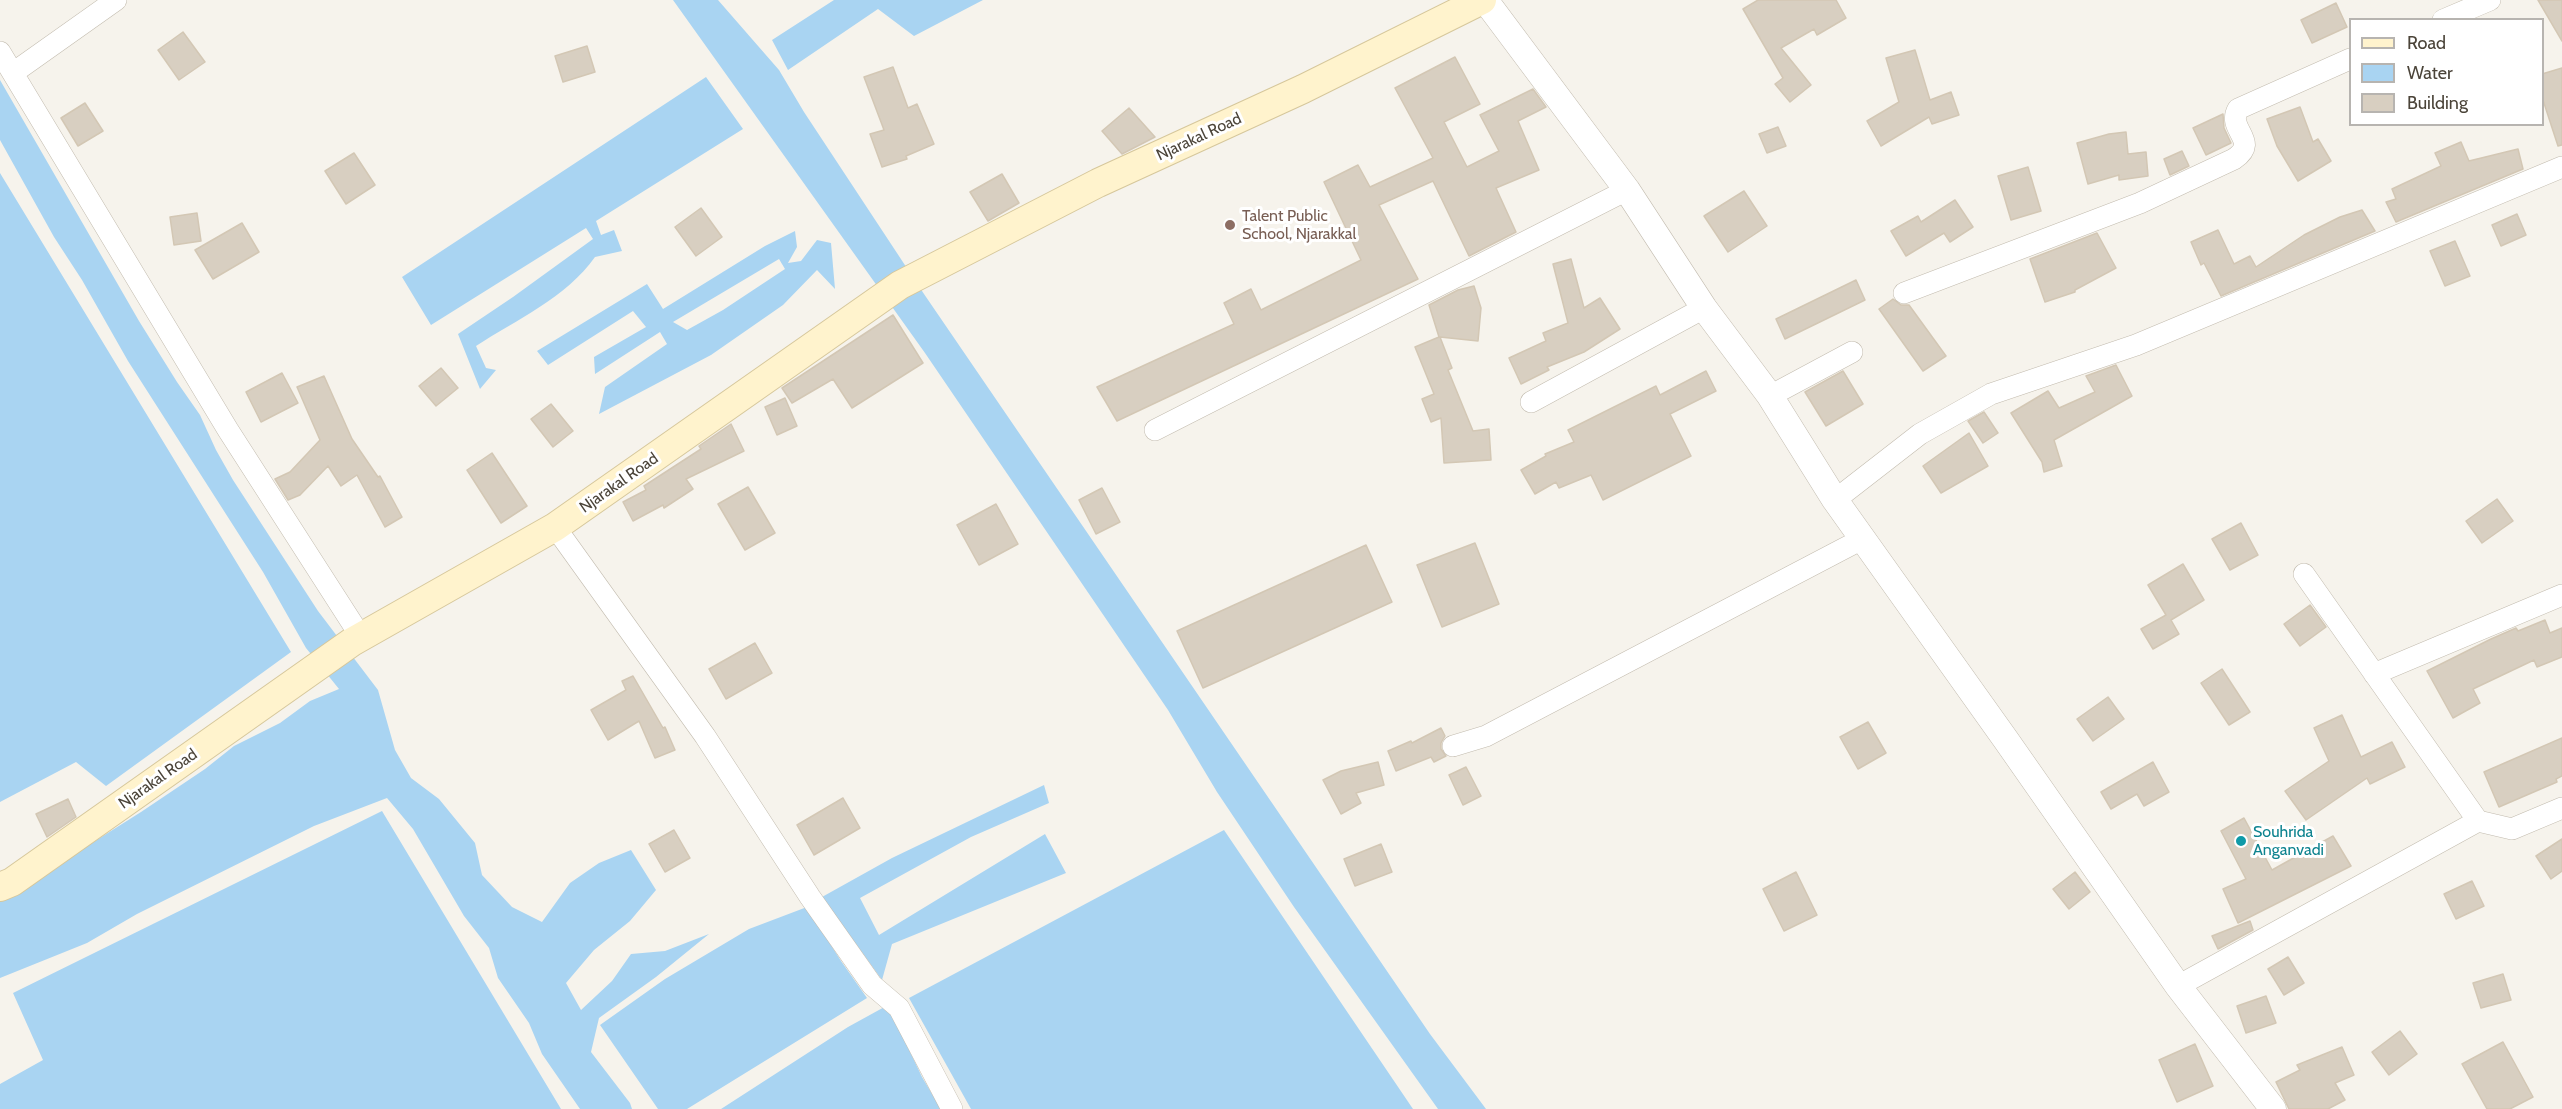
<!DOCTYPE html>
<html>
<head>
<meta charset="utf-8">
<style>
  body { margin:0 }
  #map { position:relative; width:2562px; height:1109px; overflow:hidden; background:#f6f3ec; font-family:Cabin,sans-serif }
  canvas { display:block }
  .legend { position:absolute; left:2349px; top:18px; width:195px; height:108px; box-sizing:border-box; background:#fff; border:2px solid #b7b4b0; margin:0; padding:8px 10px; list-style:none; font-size:18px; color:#4b4439 }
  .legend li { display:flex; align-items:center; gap:12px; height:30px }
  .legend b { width:30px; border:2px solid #b7b4b0 }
</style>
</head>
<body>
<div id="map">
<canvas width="2562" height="1109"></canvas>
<ul class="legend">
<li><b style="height:8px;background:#fff3cd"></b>Road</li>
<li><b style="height:16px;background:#a9d4f2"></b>Water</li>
<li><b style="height:16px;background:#d8cfc1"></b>Building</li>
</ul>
</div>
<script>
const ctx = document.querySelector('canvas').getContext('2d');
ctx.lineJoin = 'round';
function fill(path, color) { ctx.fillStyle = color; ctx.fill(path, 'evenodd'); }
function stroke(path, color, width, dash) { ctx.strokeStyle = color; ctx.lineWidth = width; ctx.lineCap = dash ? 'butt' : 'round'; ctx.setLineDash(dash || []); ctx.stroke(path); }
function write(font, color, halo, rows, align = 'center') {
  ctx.font = font + ' Cabin,sans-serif'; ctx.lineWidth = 6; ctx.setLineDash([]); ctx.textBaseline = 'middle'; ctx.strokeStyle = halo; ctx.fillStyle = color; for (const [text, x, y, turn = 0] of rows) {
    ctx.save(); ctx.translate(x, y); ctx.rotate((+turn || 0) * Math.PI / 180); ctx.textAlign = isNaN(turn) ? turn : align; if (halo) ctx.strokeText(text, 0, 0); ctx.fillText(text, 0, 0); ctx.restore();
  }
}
const water = new Path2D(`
  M673 0H718L779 70 804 112 924 294 1430 1034 1486 1109H1438L1294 907 1217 792 1168 710 925 353Z
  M834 0H983L914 36 878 9 788 70 772 40Z
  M706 77 743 129 596 221 601 235 614 230 622 251 595 257C567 297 516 320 476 346L486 368 496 370 480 389 458 334 513 297 593 239 586 228 431 325 402 277Z
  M0 80 139 321 177 382 200 415 216 450 233 480 318 611 378 690 395 750 411 778 439 799 475 843 482 875 512 907 542 922 570 883 599 863 631 850 656 890 630 921 594 950 566 983 581 1010 612 981 631 954 665 951 709 934 656 977 599 1018 591 1052 630 1103 632 1109H580L542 1054 529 1023 498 978 489 948 464 916 413 829 387 798 314 826 137 914 87 943 0 978V901L141 812 205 769 234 746 280 723 310 701 339 689 306 648 263 572 128 361 82 280 54 237 0 140Z
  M0 173 291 652 106 786 76 762 0 802Z
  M795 231 797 247 788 263 801 261 817 240 831 243 835 289 817 270 783 305 711 355 599 414 605 387 667 344 660 332 595 374 594 357 646 327 633 311 548 365 537 351 647 284 663 309 765 246ZM779 259 785 269 723 310 687 330 673 322Z
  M1044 785 1049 803 971 837 860 898 879 935 1045 834 1066 873 892 944 882 980 822 897 892 858Z
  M382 811 561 1109H0V1084L43 1060 13 993Z
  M1224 830 1413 1109H971L909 998Z
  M807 907 841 961 867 998 687 1109H658L600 1025 665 979 749 929Z
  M888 1005 922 1077 941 1109H721L848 1027Z`);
const building = new Path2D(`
  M1758 0H1836L1846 18 1817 35 1814 29 1781 48 1811 85 1790 102 1775 84 1783 78 1743 9Z
  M2538 0H2562V41Z
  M2336 3 2347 27 2312 43 2301 20Z
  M183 32 205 62 179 80 158 50Z
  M587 46 595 72 563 82 555 56Z
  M1915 50 1930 100 1951 92 1959 115 1932 124 1929 117 1881 146 1867 121 1899 102 1886 58Z
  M1455 57 1480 104 1444 122 1467 167 1499 151 1480 115 1533 89 1546 107 1518 121 1539 170 1496 188 1516 232 1469 256 1433 181 1379 205 1418 279 1117 421 1097 387 1234 324 1224 303 1251 289 1261 310 1361 260 1324 182 1358 165 1370 187 1433 158 1395 88Z
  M893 67 908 108 917 104 934 144 906 156 907 159 882 167 870 134 884 130 864 77Z
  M2562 68V145L2558 146 2542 97V74Z
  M85 103 103 131 78 146 61 118Z
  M2300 107 2313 142 2318 139 2331 161 2298 181 2277 146 2267 119Z
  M1129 108 1155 137 1122 154 1102 131Z
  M2223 114 2224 128 2231 143 2206 155 2193 128Z
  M1778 127 1786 146 1767 153 1759 134Z
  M2126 132 2128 154 2146 152 2148 176 2119 180V175L2088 184 2077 143 2109 134Z
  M2461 142 2469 161 2518 149 2523 169 2396 222 2386 202 2396 199 2392 189 2441 166 2435 153Z
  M2182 151 2189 166 2170 175 2164 159Z
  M354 153 375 185 346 204 325 171Z
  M2028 167 2041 211 2011 220 1998 176Z
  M1002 174 1019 203 988 221 970 192Z
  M1744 191 1767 226 1728 252 1704 216Z
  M1955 200 1973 227 1950 242 1944 233 1906 256 1891 231 1918 216 1921 222Z
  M701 208 722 237 696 256 675 227Z
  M2362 210 2375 231 2221 296 2204 263 2201 265 2191 242 2218 230 2234 264 2250 256 2256 267 2304 235 2340 217Z
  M197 213 201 241 174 245 170 217Z
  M2517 214 2526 235 2501 246 2492 225Z
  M242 223 259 252 213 279 195 250Z
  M2097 233 2116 268 2075 290V292L2045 302 2030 259Z
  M2455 241 2470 276 2445 286 2430 251Z
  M1571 259 1584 308 1600 298 1620 329 1584 352 1547 367 1549 370 1521 384 1509 358 1546 341 1543 333 1568 323 1553 264Z
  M1856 280 1865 300 1785 339 1776 319Z
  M1474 286 1481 308 1478 341 1440 337 1452 368 1448 370 1473 431 1489 429 1491 460 1444 463 1441 418 1431 422 1422 399 1434 394 1415 347 1439 337 1429 305 1458 290Z
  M1893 299 1901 305H1909L1946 356 1923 371 1879 309Z
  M893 315 923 363 852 408 833 379 792 403 782 388Z
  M2116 365 2132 396 2054 440 2062 466 2044 472 2042 462 2011 413 2048 391 2059 408 2095 392 2086 376Z
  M441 368 458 388 436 406 419 386Z
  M1706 371 1716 391 1670 414 1691 456 1603 500 1591 475 1559 488 1556 482 1535 494 1521 470 1546 456 1545 454 1574 442 1568 430 1656 386 1660 395Z
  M1843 371 1863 404 1826 426 1805 392Z
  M282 373 298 403 261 422 246 392Z
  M324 376 352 439 378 477 380 476 402 517 385 527 357 475 341 486 328 466 300 495 288 500 275 479 290 472 320 440 297 387Z
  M785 398 797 426 777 435 765 407Z
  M551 404 573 431 553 447 531 419Z
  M1984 412 1998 433 1983 443 1968 421Z
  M731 424 744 451 686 479 693 489 664 508 663 505 633 521 623 502 646 490 644 486 701 449 699 446Z
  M1969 433 1988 466 1941 493 1923 466Z
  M492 453 527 506 501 523 467 470Z
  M748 487 775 533 745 550 718 504Z
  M1102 488 1120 522 1096 534 1079 500Z
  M2497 499 2513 521 2482 543 2466 521Z
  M996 504 1018 544 979 565 957 525Z
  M2241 523 2258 555 2230 570 2212 539Z
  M1475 543 1499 604 1442 627 1417 565Z
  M1366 545 1392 602 1203 688 1177 631Z
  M2183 564 2204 600 2171 620 2179 634 2153 649 2141 629 2166 615 2148 585Z
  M2310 605 2326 627 2300 646 2284 624Z
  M2545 620 2550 633 2562 628V657L2537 667 2534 660 2473 689 2480 703 2453 718 2427 671 2491 639 2516 628 2518 631Z
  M755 643 772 673 726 699 709 669Z
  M2222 669 2250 712 2229 725 2201 683Z
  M633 676 663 728 665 727 675 750 655 758 639 721 608 740 591 710 626 690 622 681Z
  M2108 697 2124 719 2093 741 2077 719Z
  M2342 715 2361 757 2392 742 2405 767 2370 784 2367 778 2306 820 2285 791 2329 761 2314 728Z
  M1868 722 1886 753 1858 769 1840 737Z
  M1441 728 1445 736 1441 743V749L1446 756 1434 762 1431 757 1396 771 1388 751 1411 741 1412 743Z
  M2562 738V776L2556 779 2557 782 2499 807 2484 772Z
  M1378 762 1384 785 1356 793 1361 803 1341 814 1323 780 1341 771Z
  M2153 762 2169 792 2144 806 2137 794 2111 809 2101 792Z
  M1466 767 1481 796 1463 805 1449 775Z
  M843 798 860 828 814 855 797 825Z
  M68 799 76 817 47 837 36 814Z
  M2244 818 2272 870 2333 836 2351 866 2238 923 2223 889 2246 879 2221 831Z
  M674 830 690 858 665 872 649 844Z
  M2562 839V871L2551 879 2536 856Z
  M1381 844 1392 872 1355 886 1344 859Z
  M1796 872 1817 915 1784 931 1763 889Z
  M2075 872 2090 892 2069 909 2053 889Z
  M2472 881 2484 906 2456 919 2444 894Z
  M2250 921 2253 930 2218 949 2212 936Z
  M2288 957 2304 983 2284 995 2268 969Z
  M2503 974 2511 1000 2481 1008 2473 983Z
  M2266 996 2276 1023 2246 1033 2237 1006Z
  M2400 1031 2417 1054 2389 1075 2372 1052Z
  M2503 1042 2533 1097 2510 1109H2487L2462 1064Z
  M2195 1044 2213 1086 2177 1102 2159 1060Z
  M2342 1047 2354 1075 2335 1083 2345 1100 2328 1109H2289L2276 1082 2300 1070 2297 1065Z`);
const minor = new Path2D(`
  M2443 20 2490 0
  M0 52 228 430 361 637
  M13 73 116 0
  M1904 293 2140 203 2234 159C2261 141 2226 130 2238 109L2350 59
  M1770 396 1852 352
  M1531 402 1704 308
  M1155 430 1627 190
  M1835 500 1920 434 1991 394 2136 345 2562 167
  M555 527 705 736 810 897 872 985 899 1008 952 1109
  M2374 674 2562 595
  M1453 746 1486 736 1864 538
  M2478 821 2512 829 2562 808
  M2178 986 2478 821 2304 574`);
const tertiary = new Path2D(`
  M1485 0 1627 190 1704 308 1770 396 1835 500 2006 740 2178 986 2273 1109`);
const secondary = new Path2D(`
  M0 887 12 882 352 642 555 527 900 285 1098 183 1303 89 1482 0`);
const markers = [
  [1230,225,6,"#8d6e63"],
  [2241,841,6,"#0f9aa8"]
];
const streetNames = [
  ["Njarakal Road",1199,137,-25],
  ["Njarakal Road",619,483,-35],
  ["Njarakal Road",158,779,-35]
];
const educationNames = [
  ["Talent Public",1242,216],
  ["School, Njarakkal",1242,234]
];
const cultureNames = [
  ["Souhrida",2253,832],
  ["Anganvadi",2253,850]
];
fill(water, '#a9d4f2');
fill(building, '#d8cfc1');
stroke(building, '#d3c7b4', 1.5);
stroke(minor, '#c2bbae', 22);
stroke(tertiary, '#c2bbae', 27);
stroke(secondary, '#d6c79b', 30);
stroke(minor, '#fff', 21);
stroke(tertiary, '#fff', 26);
stroke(secondary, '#fff3cd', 28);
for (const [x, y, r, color] of markers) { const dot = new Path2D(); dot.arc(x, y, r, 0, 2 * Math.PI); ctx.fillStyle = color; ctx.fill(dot); stroke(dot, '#fff', 2); }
write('16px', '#4b4439', '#fff', streetNames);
write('16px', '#785e54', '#fff', educationNames, 'left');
write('16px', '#0d838f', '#fff', cultureNames, 'left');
</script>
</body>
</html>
